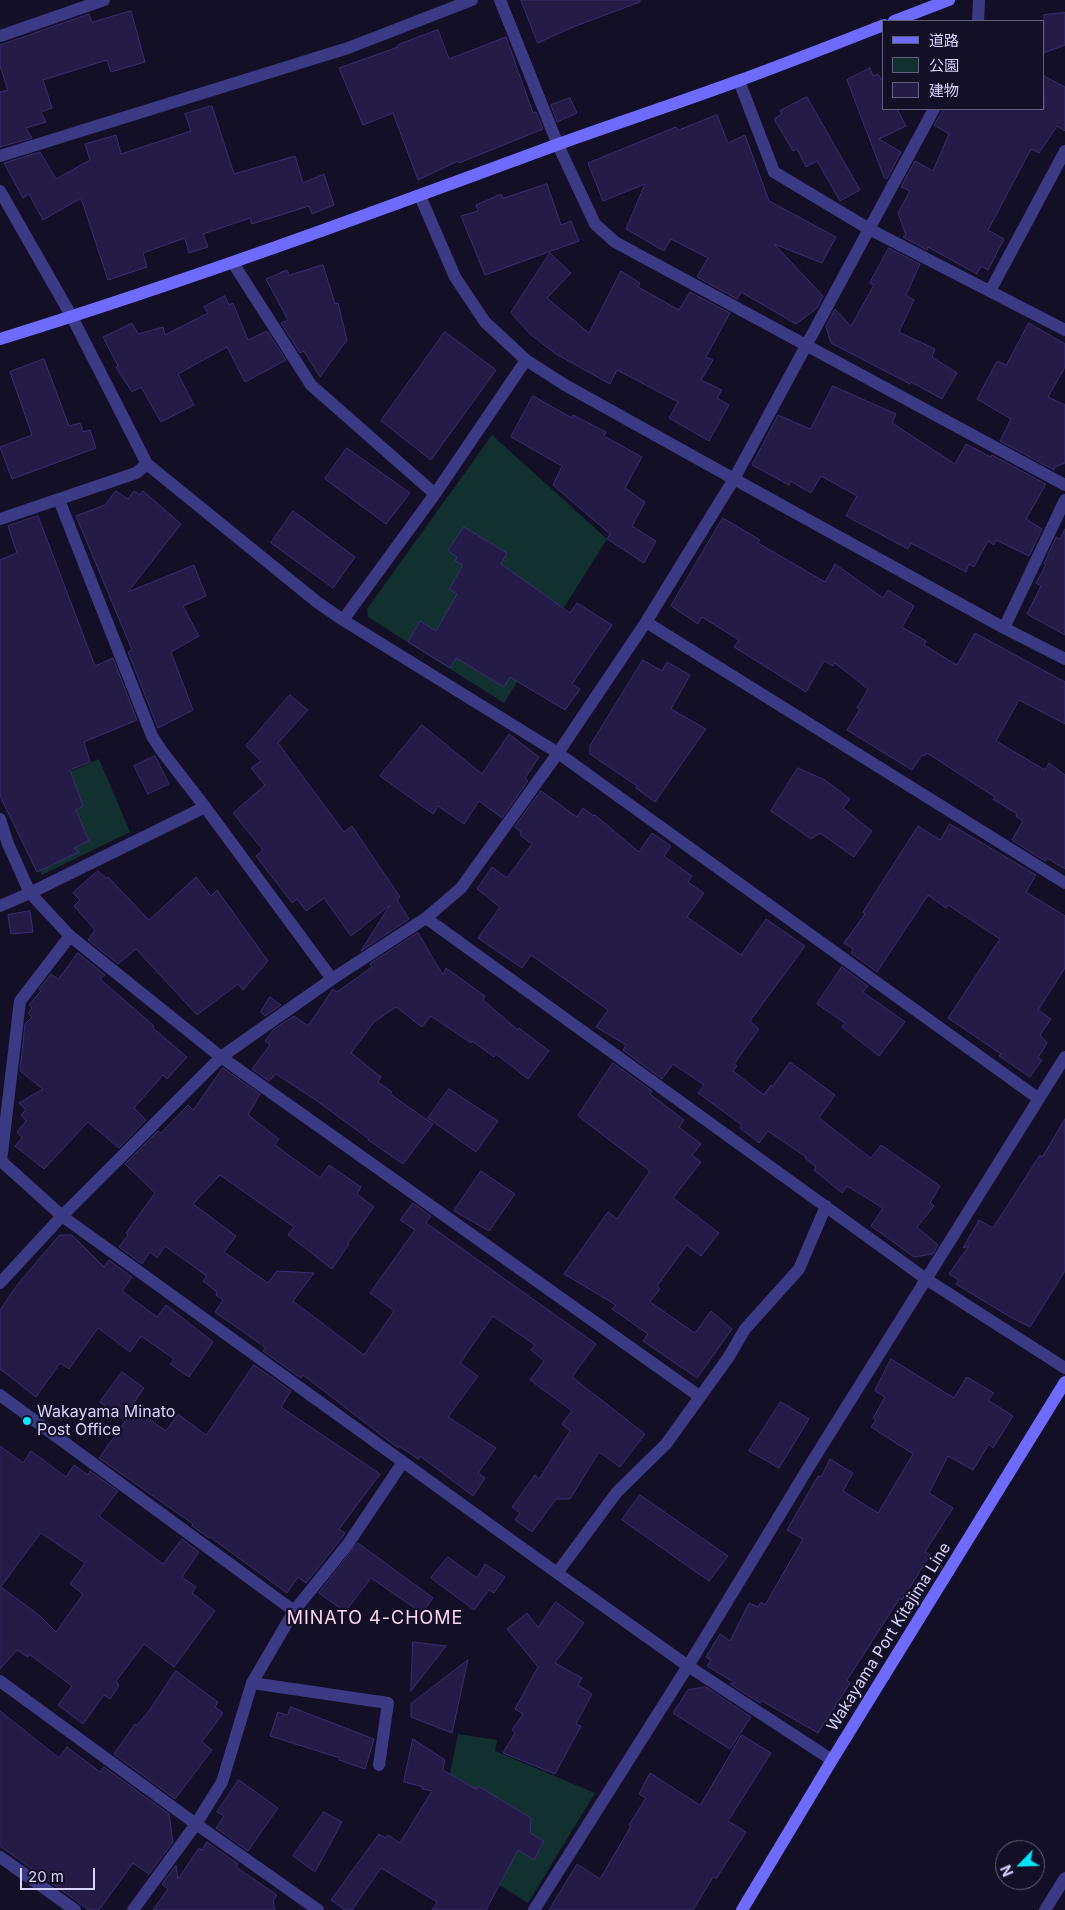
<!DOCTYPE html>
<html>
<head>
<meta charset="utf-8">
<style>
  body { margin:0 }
  #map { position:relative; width:1065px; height:1910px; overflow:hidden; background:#130f26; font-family:Inter,"Noto Sans JP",sans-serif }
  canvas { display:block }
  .legend { position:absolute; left:882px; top:20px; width:162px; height:90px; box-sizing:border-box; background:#130f26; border:1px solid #625e7d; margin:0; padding:6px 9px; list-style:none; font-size:15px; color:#d9d4ff }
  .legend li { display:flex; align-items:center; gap:10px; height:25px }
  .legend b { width:25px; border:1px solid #625e7d }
  .north { position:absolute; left:995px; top:1840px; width:50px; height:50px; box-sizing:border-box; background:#130f26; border:1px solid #625e7d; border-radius:50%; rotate:246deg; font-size:14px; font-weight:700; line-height:20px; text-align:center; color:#d9d4ff }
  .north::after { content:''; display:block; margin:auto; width:18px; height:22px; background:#00e5ff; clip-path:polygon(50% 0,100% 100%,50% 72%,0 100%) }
  .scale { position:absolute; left:20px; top:1868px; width:75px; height:22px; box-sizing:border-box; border:2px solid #d9d4ff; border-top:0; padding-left:6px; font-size:15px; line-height:18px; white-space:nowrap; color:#d9d4ff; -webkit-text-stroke:4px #130f26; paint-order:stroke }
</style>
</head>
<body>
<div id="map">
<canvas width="1065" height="1910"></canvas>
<ul class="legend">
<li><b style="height:6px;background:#6f6bff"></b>道路</li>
<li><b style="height:14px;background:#12302f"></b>公園</li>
<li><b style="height:14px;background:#241b47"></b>建物</li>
</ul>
<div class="north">N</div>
<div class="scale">20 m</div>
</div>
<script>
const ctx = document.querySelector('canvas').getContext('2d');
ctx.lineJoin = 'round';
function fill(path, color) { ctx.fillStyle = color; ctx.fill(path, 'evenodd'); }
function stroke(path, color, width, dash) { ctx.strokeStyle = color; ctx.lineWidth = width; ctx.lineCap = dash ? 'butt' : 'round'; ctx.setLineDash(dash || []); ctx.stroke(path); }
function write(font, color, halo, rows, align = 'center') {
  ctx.font = font + ' Inter,sans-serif'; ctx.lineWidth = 4.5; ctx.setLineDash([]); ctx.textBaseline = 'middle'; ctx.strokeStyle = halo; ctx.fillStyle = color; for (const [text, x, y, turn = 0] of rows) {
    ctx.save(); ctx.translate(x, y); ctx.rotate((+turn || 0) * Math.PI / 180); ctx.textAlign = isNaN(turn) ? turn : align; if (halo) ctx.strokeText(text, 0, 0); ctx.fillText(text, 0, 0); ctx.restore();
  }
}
const green = new Path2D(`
  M492 435 607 539 504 703 368 617 367 609Z
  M99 759 130 832 42 875 6 800Z
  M458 1734 497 1740 495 1751 595 1793 528 1903 431 1842 445 1797Z`);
const building = new Path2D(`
  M521 0H640V2L573 27 538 43Z
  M131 11 145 62 111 72 107 60 43 80 52 108 41 112 46 122 26 128 32 138 0 147V92L8 90 0 66V45L89 14 92 22Z
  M1065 13V45L1044 53V15Z
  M438 30 449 59 506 37 533 113 536 112 543 129 459 163 458 161 418 180 393 113 363 125 339 68 398 47V45Z
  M870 68 873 76 878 74 884 84V109H897L906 126 879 139 901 152 887 179 884 177 847 80Z
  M1044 76 1065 87V131L1057 126 1039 153 1031 149 988 230 1004 239 988 270 981 266 977 274 928 247 927 250 903 237 906 235 898 213 910 191 901 187 915 161 933 171 949 134 934 125 944 109H1044Z
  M807 97 860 190 840 201 817 161 806 167 797 149 793 151 774 119 782 114 780 111Z
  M570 98 577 113 557 122 551 105Z
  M212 106 234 174 295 156 303 183 324 174 334 205 312 214 309 206 252 224 250 218 203 234 208 247 189 253 185 238 143 253 147 267 108 280 81 198 43 220 29 194 23 198 4 163 40 152 56 179 90 160 85 144 116 135 121 154 191 131 185 114Z
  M717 115 728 143 745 135 769 201 836 237 822 263 774 244 823 296 817 308 796 324 741 292 737 299 697 277 708 258 671 239 664 251 626 229 645 184 603 201 588 163 676 127 678 130Z
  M547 184 561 225 571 221 579 241 485 275 461 216 478 211 476 205 501 194 503 198Z
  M889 248 920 264 906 295 914 300 899 332 935 349 932 357 957 373 942 399 911 382 910 384 831 343 826 327 835 309 851 326 874 285 870 283Z
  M550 253 571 273 547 298 589 333 621 271 640 283 638 287 679 310 690 292 730 313 706 357 713 360 701 380 722 390 717 398 729 405 709 441 669 418 678 402 617 370 610 384 556 354 530 334 511 313Z
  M323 265 335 304 338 303 347 340 320 377 304 351 300 353 281 323 288 320 266 279 287 270 289 275Z
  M225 296 229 305 233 303 248 340 267 331 286 360 245 382 227 347 178 374 194 405 161 422 141 387 132 392 116 367 118 366 103 337 132 323 138 334 163 327 165 335 208 313 204 307Z
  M1029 323 1065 344V367L1048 397 1065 405V463L1055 467 1054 470 1000 441 1011 419 977 399 997 361 1006 365Z
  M445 332 496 370 431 460 381 421Z
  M44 359 69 426 80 423 83 432 90 430 96 448 12 479 0 447 32 435 10 372Z
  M833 386 896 414 892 423 955 464 966 444 991 457 992 455 1046 484 1026 519 1042 529 1029 556 996 540 994 545 988 541 974 567 969 564 966 572 911 543 908 549 846 516 857 496 821 476 811 493 790 481 789 485 752 465 778 415 810 429Z
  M533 396 572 418 573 415 606 432 604 436 642 457 625 488 645 502 632 526 656 541 644 563 607 539 610 534 553 485 562 466 511 437Z
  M347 448 410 493 386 524 325 479Z
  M116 491 128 499 134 491 140 495 143 491 181 524 128 592 194 565 206 596 183 606 199 636 171 652 193 710 158 728 128 652 132 650 76 516 105 505Z
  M293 511 355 557 333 588 271 543Z
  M38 516 95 666 113 658 137 720 84 742 90 762 70 770 83 806 76 810 89 841 74 848 79 852 37 872 0 796V560L17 553 8 526Z
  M723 518 760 540 758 543 825 582 835 564 883 598 888 590 914 606 902 627 926 641 924 645 957 665 975 633 1065 682V724L1019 700 996 741 1045 770 1049 763 1065 775V869L1047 858 1045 861 1012 840 1023 821 1016 816 1017 814 993 799 995 797 927 753 924 756 922 755 912 770 847 730 860 709 857 708 868 689 835 663 833 666 824 661 806 692 734 647 739 640 702 617 698 624 671 606Z
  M464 527 507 553 501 564 570 613 577 603 612 625 572 684 580 689 565 710 510 677 504 687 456 658 450 668 408 642 420 621 436 631 457 594 449 589 463 565 455 561 457 557 448 551Z
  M1065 529V635L1027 614 1041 586 1036 583 1046 565 1044 564 1056 537 1060 539Z
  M643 660 662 671 667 662 690 675 671 709 706 729 655 802 636 788 637 786 590 754V746Z
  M290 695 308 710 278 743 344 832 352 826 400 897 397 900 409 919 361 951 390 905 351 936 324 898 306 911 297 899 292 903 256 856 263 850 233 813 265 785 251 768 261 761 246 746Z
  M422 725 482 774 509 734 539 757 525 778 528 781 502 818 479 801 464 824 438 806 433 814 380 776Z
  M155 756 169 784 148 794 134 766Z
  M798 768 825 780 850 799 843 808 872 831 854 857 820 833 811 839 771 811Z
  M541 791 577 817 583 808 594 816 595 815 639 852 652 833 671 846 664 856 692 876 688 882 704 893 687 917 741 955 766 919 805 946 750 1021 759 1029 734 1064 737 1066 733 1071 764 1095 771 1085 772 1087 790 1062 835 1095 819 1118 871 1158 881 1145 940 1186 930 1203 934 1206 917 1227 938 1245 933 1254 914 1257 871 1226 883 1208 847 1186 842 1193 814 1170 816 1167 805 1158 806 1157 768 1131 759 1143 740 1128 742 1125 698 1093 704 1085 673 1064 662 1079 623 1050 626 1045 596 1027 608 1010 531 955 522 968 478 938 500 907 477 889 492 867 507 878 532 844 520 835 521 832 515 827Z
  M950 824 1036 875 1026 892 1065 916V968L1038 1010 1051 1019 1040 1035 1047 1043 1038 1058 1042 1060 1030 1077 999 1056 1001 1054 948 1018 1000 939 948 905 946 908 928 895 877 972 851 953 853 949 844 943 865 914 863 912 918 826 940 840Z
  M98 871 106 878 108 877 149 920 196 877 211 896 217 890 268 961 243 990 238 984 197 1015 136 949 118 964 88 940 95 930 74 906 80 900 73 893Z
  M30 911 33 932 11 934 8 915Z
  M418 933 443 975 446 968 485 996 483 1000 518 1030 519 1028 549 1051 528 1079 496 1054 494 1057 472 1041 471 1043 431 1016 422 1027 396 1007 374 1022 351 1053 381 1077 378 1082 392 1092 390 1094 433 1124 403 1164 368 1140 369 1139 317 1101 276 1074 269 1081 252 1069 270 1045 265 1041 274 1029 294 1016 308 1026 333 989 337 992 372 967 370 964Z
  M78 953 105 975 100 979 154 1026 153 1028 187 1057 167 1079 163 1075 134 1108 146 1120 119 1148 88 1122 44 1169 15 1146 22 1138 17 1132 26 1121 21 1115 26 1110 19 1103 43 1089 20 1071 25 1024 32 1017 28 1013 32 1008 29 1005 41 991 39 989 51 974 58 979Z
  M842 967 868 986 863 992 905 1022 879 1056 842 1027 845 1023 817 1004Z
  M270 997 281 1005 265 1016 261 1012Z
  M613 1063 652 1091 650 1094 684 1120 679 1127 701 1144 692 1155 701 1162 673 1198 719 1233 701 1256 687 1245 657 1286 660 1289 650 1302 695 1333 711 1311 732 1329 697 1378 643 1341 648 1334 612 1309 616 1305 564 1274 608 1212 617 1219 650 1171 578 1116Z
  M223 1068 260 1094 248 1115 279 1139 275 1145 320 1178 329 1165 361 1187 357 1194 374 1207 348 1243 349 1244 332 1269 288 1235 294 1227 220 1175 193 1204 236 1236 224 1252 268 1283 277 1271 314 1273 293 1301 364 1355 394 1311 370 1293 415 1230 400 1220 413 1203 431 1216 426 1223 596 1344 572 1377 645 1434 620 1467 599 1452 570 1499H556L532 1532 515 1520 520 1513 512 1507 535 1475 539 1479 570 1431 562 1424 572 1411 530 1380 544 1361 531 1350 535 1345 493 1316 460 1363 478 1376 448 1417 496 1448 478 1473 485 1478 473 1496 420 1456 418 1459 399 1446 398 1448 303 1375 301 1378 263 1351 266 1348 215 1312 223 1300 216 1295 217 1292 203 1281 207 1276 165 1246 157 1258 150 1252 142 1264 119 1247 128 1235 126 1233 155 1193 125 1164 158 1131 161 1133 188 1105 193 1110Z
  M449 1089 498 1121 476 1152 428 1118Z
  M1065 1119V1271L1030 1327 1010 1317 956 1284 959 1280 949 1274 969 1246 963 1248 979 1220 993 1228 1040 1155 1042 1157Z
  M481 1171 515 1194 489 1231 454 1211Z
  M60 1235H72L104 1267 109 1260 132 1277 122 1291 157 1317 166 1305 213 1342 189 1377 170 1364 174 1359 141 1336 130 1352 98 1328 69 1369 60 1363 36 1397 0 1369V1310L18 1284Z
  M891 1359 954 1398 967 1377 994 1393 988 1400 1013 1416 993 1448 989 1444 973 1470 948 1456 929 1493 953 1508 925 1552 930 1555 902 1600 900 1598 847 1680 850 1683 818 1733 762 1701 760 1703 730 1684 735 1683 707 1666 711 1660 706 1657 720 1634 730 1641 749 1603 758 1607 761 1602 765 1605 803 1539 787 1530 818 1476 821 1477 830 1459 853 1473 843 1491 878 1513 913 1454 871 1427 876 1420 873 1418 885 1397 875 1391Z
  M254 1365 291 1391 281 1407 380 1474 339 1529 345 1533 341 1539 306 1583 298 1577 287 1593 210 1537 209 1538 192 1526 193 1524 99 1458 134 1409 166 1431 178 1414 206 1435Z
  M122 1372 144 1388 123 1419 100 1402Z
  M781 1402 809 1419 779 1468 749 1451Z
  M0 1446 23 1463 31 1451 66 1477 74 1465 88 1475 90 1471 118 1491 99 1516 163 1564 182 1539 199 1552 182 1577 196 1587 192 1593 215 1611 174 1667 144 1644 116 1681 119 1686 110 1699 104 1695 83 1724 58 1705 72 1686 29 1654 28 1657 17 1650 0 1669ZM41 1533 85 1563 70 1584 83 1594 56 1632 40 1616 1 1587Z
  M640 1495 728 1556 709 1581 622 1520Z
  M358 1543 433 1598 422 1613 371 1578 345 1612 319 1593Z
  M448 1557 477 1578 485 1564 505 1577 494 1593 489 1590 474 1610 431 1578Z
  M556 1602 584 1623 555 1663 582 1678 578 1685 592 1694 576 1724 581 1726 555 1774 503 1753 515 1733 512 1730 523 1714 515 1709 538 1667 507 1629 527 1613 538 1627Z
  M413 1642 446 1646 411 1691Z
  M468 1660 452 1733 411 1717V1704Z
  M176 1671 218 1702 215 1707 223 1713 202 1742 212 1750 175 1799 114 1754 135 1724 137 1725 149 1711Z
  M706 1687 751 1717 730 1749 673 1713 688 1690Z
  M291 1707 374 1739 365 1769 339 1760 340 1758 270 1736 278 1712 287 1715Z
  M0 1711 59 1758 67 1747 100 1772 104 1767 169 1814 173 1842 149 1874 133 1863 99 1910H89L0 1846Z
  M742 1735 771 1753 728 1821 746 1832 716 1879 713 1877 693 1910H549L577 1864 600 1879 631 1826 629 1825 646 1798 639 1794 650 1773 700 1805Z
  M413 1739 445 1760 443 1770 476 1789 478 1786 531 1818 530 1833 544 1841 534 1860 518 1850 486 1910H432L437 1902 381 1868 352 1910H345L331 1900 379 1834 386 1838 388 1835 400 1843 432 1791 422 1789 423 1787 404 1782Z
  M239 1780 278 1808 248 1851 216 1828 224 1816 217 1812Z
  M324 1812 342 1822 315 1872 293 1856Z
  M207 1842 238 1864 236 1867 277 1895 273 1901 275 1910H153L168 1889 162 1884 176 1865 178 1879 199 1848 202 1850Z`);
const lane = new Path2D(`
  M252 1683 388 1703 379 1765
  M1045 1910 1065 1878`);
const street = new Path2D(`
  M500 0 558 145 595 224 615 242 1065 485
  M978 21 979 0
  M0 36 104 0
  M739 81 774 172 869 229 1065 330
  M0 156 348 48 472 0
  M0 191 72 317 147 464 136 473 0 519
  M420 196 455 277 485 322 526 360 565 385 734 479 1004 628 1065 659
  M233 263 311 385 435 494
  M990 291 1065 151
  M147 464 317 602 343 620 435 494 526 360
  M59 500 152 736 161 750 205 807 332 979
  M343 620 558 753 1039 1099
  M646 622 1065 883
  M1004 628 1065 500
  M0 819 8 844 30 893 70 936 20 1001 1 1161
  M0 906 30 893 205 807
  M426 918 926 1279 1065 1368
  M70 936 221 1057 699 1396
  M0 1160 62 1216 557 1573 688 1666 832 1760
  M0 1283 62 1216 221 1057 332 979 426 918 461 888 558 753 646 622 734 479 934 109
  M0 1395 294 1611
  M557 1573 617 1492 666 1444 728 1358 745 1329 799 1269 826 1206
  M0 1681 196 1824 318 1910
  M0 1857 75 1910
  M133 1910 196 1824 222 1782 252 1683 294 1611 348 1544 403 1462
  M534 1910 688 1666 810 1465 1065 1057`);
const secondary = new Path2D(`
  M894 21 949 0
  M0 339C188 281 372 213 556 145 617 123 678 103 738 81 787 63 835 44 884 25
  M742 1910 832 1760 1065 1382`);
const markers = [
  [27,1421,5,"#00e5ff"]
];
const poiNames = [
  ["Wakayama Minato",37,1412],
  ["Post Office",37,1430]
];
const streetNames = [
  ["Wakayama Port Kitajima Line",889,1637,-58]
];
const neighbourhoodNames = [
  ["MINATO 4-CHOME",375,1619]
];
fill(green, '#12302f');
fill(building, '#241b47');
stroke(building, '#3b2d73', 1);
stroke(lane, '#3d3a85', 12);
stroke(street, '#3d3a85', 12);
stroke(secondary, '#6f6bff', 12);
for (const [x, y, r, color] of markers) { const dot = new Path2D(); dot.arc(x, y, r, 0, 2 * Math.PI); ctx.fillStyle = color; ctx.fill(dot); stroke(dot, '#130f26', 2); }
write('16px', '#d9d4ff', '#130f26', poiNames, 'left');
write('16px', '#d9d4ff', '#130f26', streetNames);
ctx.letterSpacing = '1px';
write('18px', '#ffd6f0', '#130f26', neighbourhoodNames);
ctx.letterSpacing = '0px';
</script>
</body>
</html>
